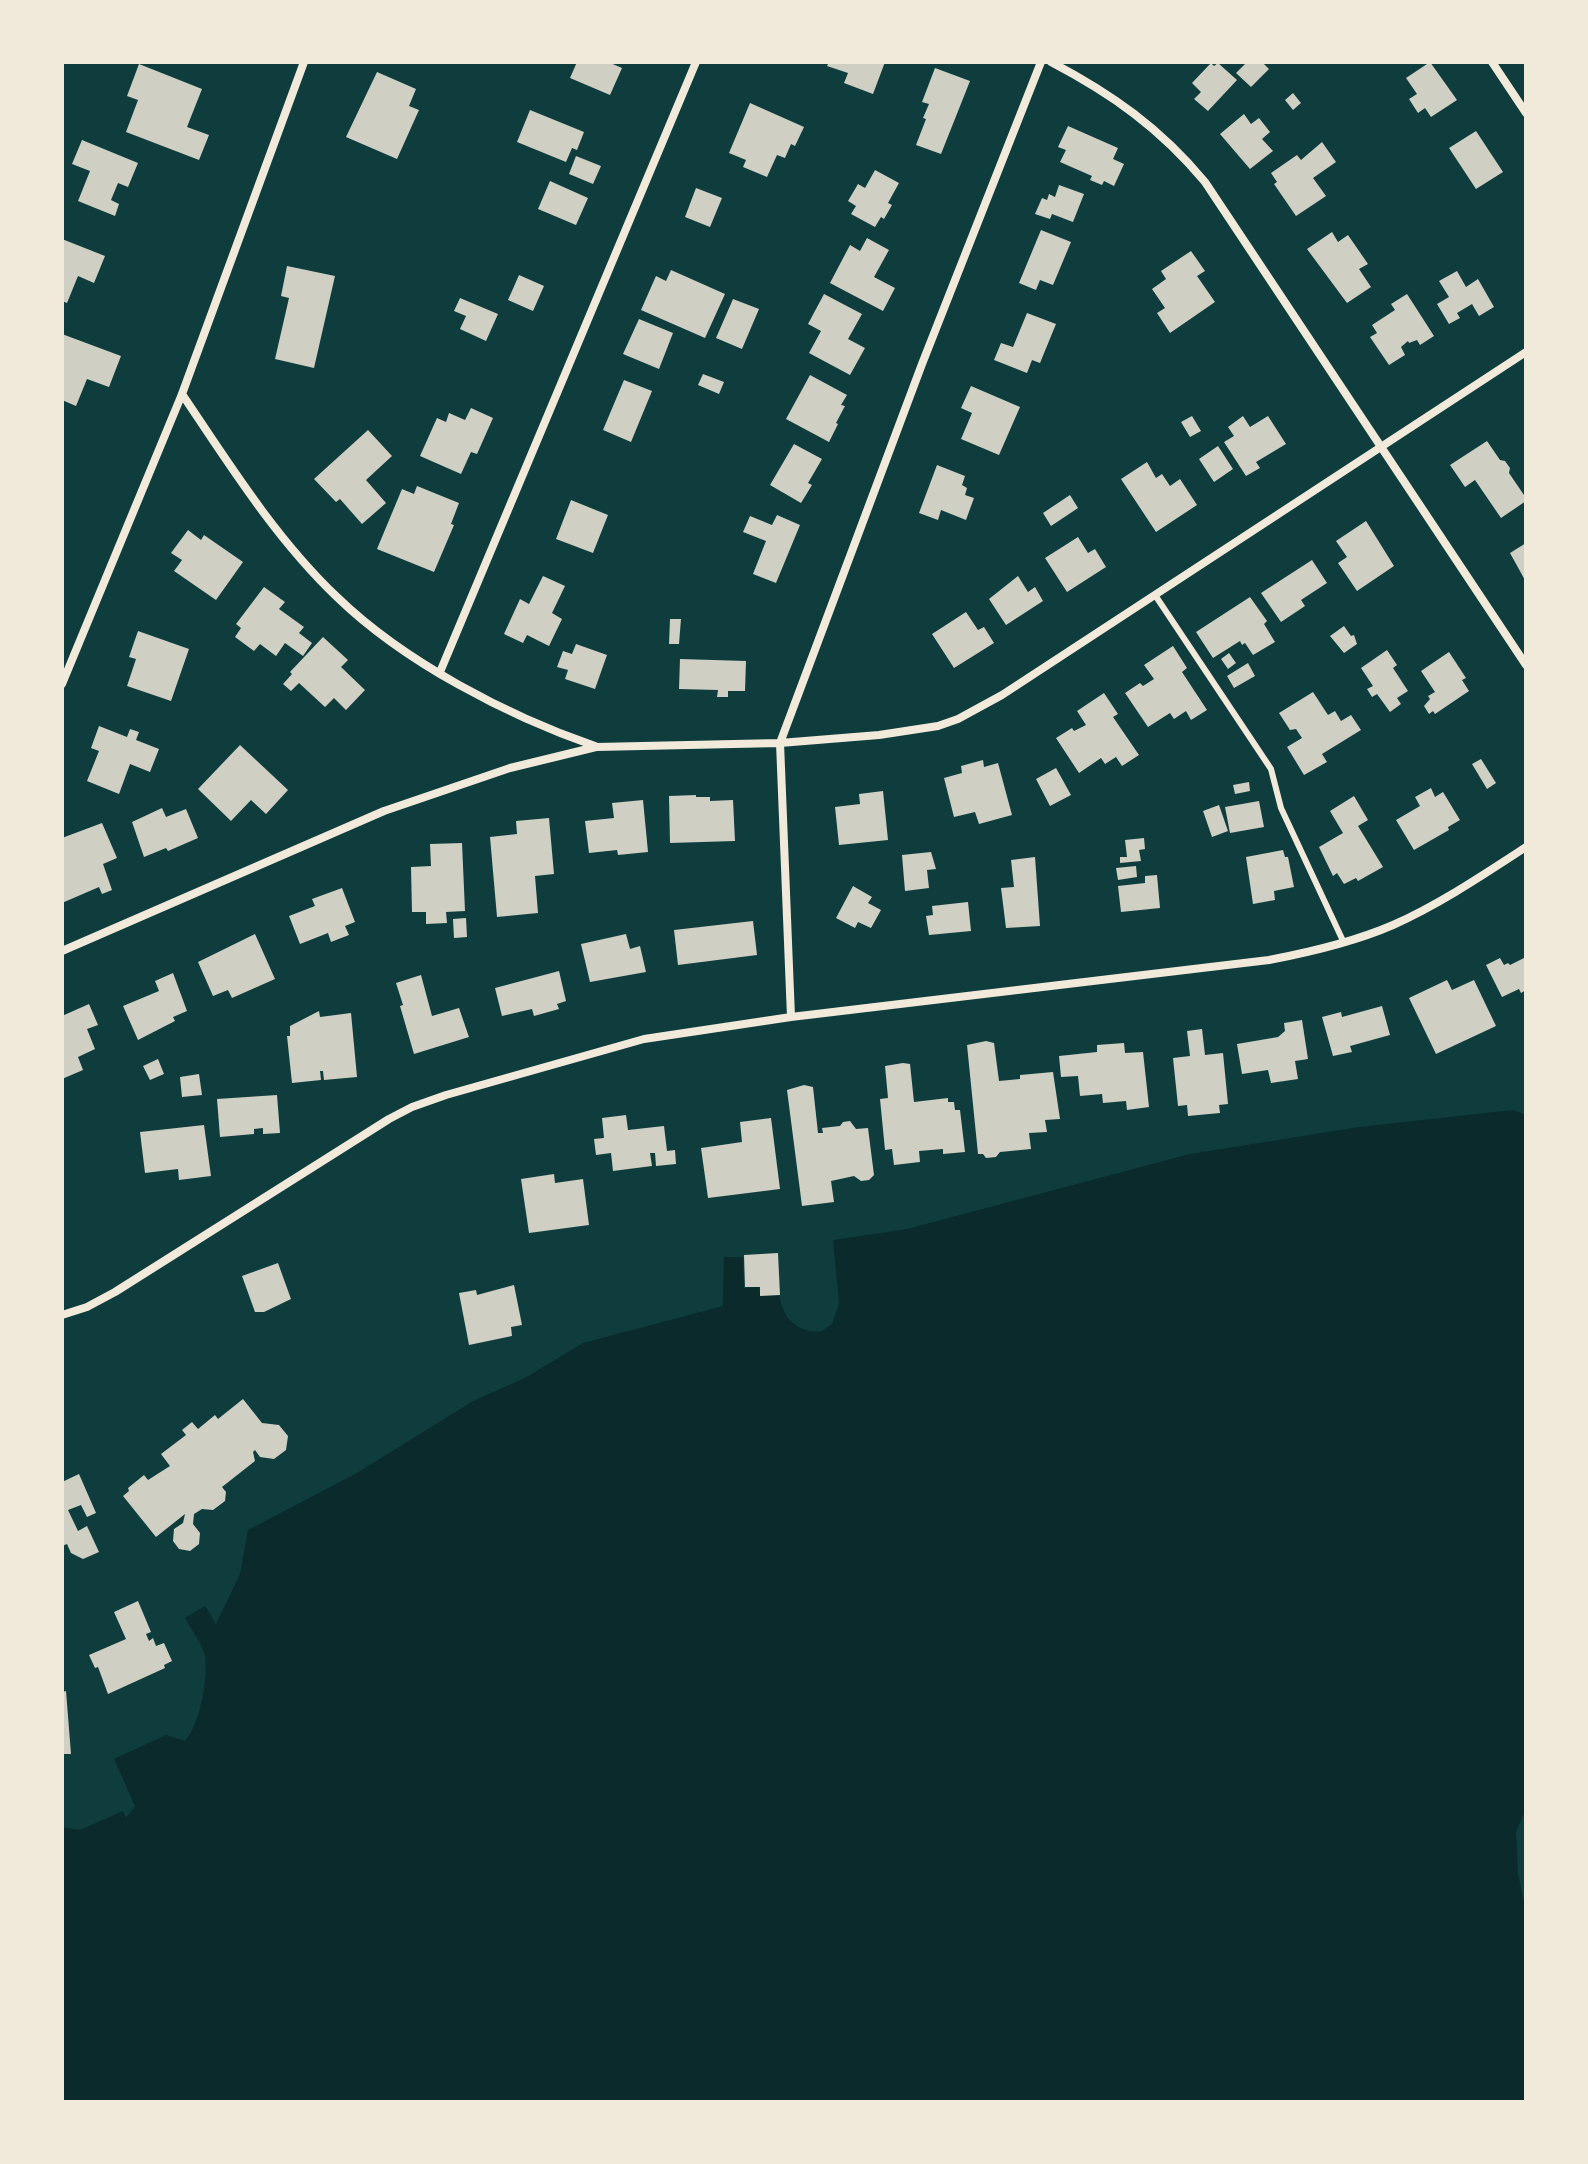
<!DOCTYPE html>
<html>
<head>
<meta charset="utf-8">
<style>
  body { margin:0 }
  #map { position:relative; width:1588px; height:2164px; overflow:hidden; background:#0f3d3e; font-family:Quicksand,sans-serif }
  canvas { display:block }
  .frame { position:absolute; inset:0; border:64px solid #f1e9da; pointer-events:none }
</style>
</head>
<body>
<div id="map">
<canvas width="1588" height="2164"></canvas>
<div class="frame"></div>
</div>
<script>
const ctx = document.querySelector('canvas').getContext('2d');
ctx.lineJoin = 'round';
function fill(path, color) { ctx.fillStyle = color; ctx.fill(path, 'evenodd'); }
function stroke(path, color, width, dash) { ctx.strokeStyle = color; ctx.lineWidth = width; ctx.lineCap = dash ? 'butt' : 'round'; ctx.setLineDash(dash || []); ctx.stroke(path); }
const water = new Path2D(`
  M1513 1110 1526 1115V1808L1516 1832 1518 1874 1526 1912V2102H62V1827L80 1830 123 1811 126 1818 135 1806 114 1759 166 1735 185 1741C200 1724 208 1680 205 1657 203 1644 191 1630 185 1618L205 1606 216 1624 240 1574 248 1530 357 1473 473 1401 525 1378 583 1343 723 1306 724 1257H743L744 1288 759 1287 760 1296 779 1295C784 1319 795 1331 820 1332L832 1324 839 1303 833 1240 907 1229 1190 1154 1359 1127Z`);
const building = new Path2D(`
  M577 62H608L622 68 610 95 570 78Z
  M829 62H885L873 94 844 83 848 73 827 66Z
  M1247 62H1262L1269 69 1251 87 1236 73Z
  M1430 62 1457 100 1431 117 1425 108 1418 113 1409 99 1417 94 1406 78Z
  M1211 63 1214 66 1218 63 1237 80 1208 111 1194 99 1201 92 1192 83Z
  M139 64 202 89 187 127 209 135 199 160 126 132 138 100 127 96Z
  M935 68 970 81 941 154 916 145 926 119 923 118 929 104 922 102Z
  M377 72 416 89 409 106 419 110 397 159 346 137Z
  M1293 93 1301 103 1293 110 1285 100Z
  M750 103 804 127 795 146 791 144 785 158 777 155 767 177 743 167 746 160 729 153Z
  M530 110 584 132 577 150 572 148 566 162 517 142Z
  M1244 114 1251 124 1259 118 1270 132 1262 139 1273 151 1250 169 1220 134Z
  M1068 126 1118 148 1113 159 1124 164 1114 186 1104 181 1102 185 1090 180 1092 176 1060 162 1066 150 1058 147Z
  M1476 131 1503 172 1476 189 1449 148Z
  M82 140 138 163 128 187 118 183 111 200 119 204 115 216 78 201 90 171 72 164Z
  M1322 142 1336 162 1313 178 1326 196 1296 216 1274 184 1277 182 1271 173 1297 155 1301 160Z
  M576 156 601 166 593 184 569 174Z
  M875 170 899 183 888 203 892 205 884 219 881 217 875 227 851 214 856 206 848 201 858 184 865 188Z
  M550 181 588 198 576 225 538 209Z
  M1059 185 1084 194 1073 222 1052 214 1050 219 1035 214 1042 198 1047 200 1049 194 1055 197Z
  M696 188 722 198 710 227 685 217Z
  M1041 230 1071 242 1053 285 1040 280 1036 290 1019 283Z
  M1332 232 1338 242 1348 235 1368 264 1359 269 1371 287 1347 303 1307 249Z
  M867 238 889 250 874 277 895 288 883 311 830 283 850 245 860 251Z
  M62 239 105 256 94 283 78 276 67 303 62 301Z
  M1191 251 1205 271 1197 276 1215 302 1170 333 1157 313 1165 308 1152 289 1166 279 1161 271Z
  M287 266 335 276 314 368 275 359 289 298 281 296Z
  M671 270 725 294 705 338 641 310 656 276 666 281Z
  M1457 271 1466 287 1478 279 1494 307 1479 316 1472 304 1457 313 1460 318 1449 324 1437 304 1449 297 1439 281Z
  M519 275 544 286 533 311 508 300Z
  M824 294 862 314 848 339 865 348 850 375 809 353 821 331 808 324Z
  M1407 294 1434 336 1420 345 1417 340 1409 343 1408 341 1401 347 1405 355 1389 365 1370 337 1377 333 1372 325 1395 310 1391 304Z
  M460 298 498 314 486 341 460 329 466 316 454 311Z
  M733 299 759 309 742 349 716 338Z
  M1027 313 1056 324 1040 363 1032 360 1027 373 994 360 1001 343 1013 347Z
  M639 319 673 333 659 369 623 354Z
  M62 334 121 356 109 387 87 379 76 406 62 400Z
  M703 374 724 382 719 394 698 385Z
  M810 375 847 395 841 405 845 406 836 423 838 424 829 442 786 419Z
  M624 380 652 391 631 442 603 430Z
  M971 386 1020 407 999 455 961 439 972 413 961 408Z
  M471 408 493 418 477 454 471 452 461 474 420 456 437 418 446 422 449 413 465 420Z
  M1192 416 1201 431 1190 437 1181 422Z
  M1243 416 1250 427 1268 416 1286 444 1256 462 1260 468 1246 476 1224 442 1234 436 1228 427Z
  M368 430 392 456 366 480 386 503 362 524 340 499 336 502 314 479Z
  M1487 441 1500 460 1505 461 1510 468 1509 473 1526 498V501L1501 518 1475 480 1465 487 1450 465Z
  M794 444 822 459 808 483 812 485 801 503 770 485Z
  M1218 446 1233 469 1214 482 1199 459Z
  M1147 462 1156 478 1162 474 1170 486 1180 479 1197 505 1156 532 1121 479Z
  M937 465 965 476 962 485 967 488 965 495 974 498 966 520 941 510 938 520 919 513Z
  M417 486 459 503 451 524 454 525 434 572 377 549 402 489 414 494Z
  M1070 495 1078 508 1051 526 1043 513Z
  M571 500 608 515 593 553 556 539Z
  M777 515 800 525 776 583 753 574 766 541 743 532 750 516 772 525Z
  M1366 521 1394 566 1357 591 1338 563 1347 557 1336 541Z
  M188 530 201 540 204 535 243 562 216 600 174 571 182 560 171 553Z
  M1078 537 1088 553 1095 549 1106 567 1067 592 1045 558Z
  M1526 543V582L1510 553Z
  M1312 560 1327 583 1301 600 1305 606 1281 622 1261 593Z
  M543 576 565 586 552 613 562 619 549 646 527 635 523 643 504 634 520 599 529 604Z
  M1018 576 1028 592 1035 587 1043 601 1006 625 989 599Z
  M264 587 285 602 279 609 304 627 299 633 312 643 303 656 285 643 276 656 260 644 254 651 235 637 241 628 236 624Z
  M1250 597 1267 621 1264 624 1275 642 1253 655 1245 643 1242 645 1240 641 1213 658 1196 632Z
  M966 612 978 630 984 627 994 643 954 668 932 634Z
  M670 619H681L679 644H669Z
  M1344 626 1351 636 1354 635 1357 644 1344 653 1330 636Z
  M138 631 189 649 171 701 127 686 136 659 129 657Z
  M323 637 348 660 341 667 365 690 346 710 334 698 325 707 299 683 291 691 283 684 292 674 290 672Z
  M576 644 607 655 595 689 565 679 568 670 557 667 563 651 572 654Z
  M1173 646 1187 668 1182 672 1207 710 1191 720 1186 711 1174 719 1170 713 1148 727 1125 693 1140 683 1143 686 1154 679 1144 665Z
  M1387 650 1397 665 1393 668 1408 691 1397 698 1401 704 1390 712 1377 694 1372 697 1367 689 1373 686 1361 668Z
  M1449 652 1466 678 1462 680 1469 691 1435 714 1433 711 1429 714 1424 706 1430 699 1428 696 1435 692 1421 671Z
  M1229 653 1236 663 1228 669 1221 659Z
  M680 659 746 661 745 691H728V697H717L718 690 679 689Z
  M1248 663 1255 676 1234 688 1227 676Z
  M1313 692 1328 715 1335 711 1341 721 1351 715 1361 730 1322 754 1327 762 1304 775 1287 747 1302 738 1296 729 1290 730 1279 713Z
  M1104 693 1118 714 1113 717 1139 755 1122 766 1116 757 1105 764 1101 758 1079 773 1056 738 1072 728 1074 731 1086 725 1077 711Z
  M99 726 127 737 130 729 139 732 136 740 159 749 150 772 130 764 119 794 87 781 99 751 91 748Z
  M240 745 288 790 266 814 251 800 231 821 198 789Z
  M1481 759 1496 783 1487 789 1472 764Z
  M983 760 984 767 998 763 1012 815 979 824 975 812 954 817 944 778 962 773 961 766Z
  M1056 768 1071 795 1050 806 1036 779Z
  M1249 782 1250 791 1235 794 1233 785Z
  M1431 788 1435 797 1443 792 1460 820 1448 827 1449 830 1414 850 1396 820 1420 806 1415 797Z
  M883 791 888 840 839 845 835 807 860 804 859 794Z
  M696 795V797H710V801L733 800 735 841 670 843 669 796Z
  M1354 796 1368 820 1358 826 1383 867 1358 881 1356 878 1344 884 1337 873 1333 876 1319 847 1343 833 1330 811Z
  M643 800 648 852 618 855 617 850 589 853 585 821 614 818 612 803Z
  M1259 801 1264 827 1230 833 1225 807Z
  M1219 805 1228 831 1212 837 1203 811Z
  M162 808 166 817 186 809 198 838 168 851 166 848 144 857 132 822Z
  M549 818 554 874 535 876 538 913 497 917 490 837 517 834 516 821Z
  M102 823 117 858 103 864 112 890 102 894 99 887 62 903V838Z
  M1144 838 1145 849 1139 850 1141 861 1120 863V857H1127L1125 840Z
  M462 843 465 911 446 912 447 923 426 924V912H412L411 867 431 866 430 844Z
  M1283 850 1285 857H1288L1294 887 1274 891 1275 900 1253 904 1246 857Z
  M931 852 936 869 927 870 929 888 905 891 902 855Z
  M1035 857 1040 926 1006 928 1001 888 1014 887 1011 860Z
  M1136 866 1137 877 1118 880 1116 868Z
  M1157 875 1160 908 1121 912 1118 886 1145 883V876Z
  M853 886 872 897 868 903 881 910 871 928 858 922 855 928 836 918Z
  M342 888 355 922 345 926 349 935 331 942 328 933 300 944 289 916 315 906 312 899Z
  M968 902 971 931 929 935 926 916 933 915 932 906Z
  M466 918 467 937 454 938 453 919Z
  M753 921 757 955 678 965 674 930Z
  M255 934 275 979 232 998 228 990 213 996 198 962Z
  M626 934 630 949 640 946 646 972 590 982 581 944Z
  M1526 957V990L1521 993 1519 989 1502 997 1486 965 1500 958 1504 965 1508 963 1510 965Z
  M559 971 566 1001 557 1004 559 1009 534 1016 532 1009 502 1016 495 988Z
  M173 973 187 1011 173 1017 175 1021 138 1040 123 1006 159 991 155 981Z
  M421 975 432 1016 459 1008 469 1037 414 1054 400 1006 403 1005 396 983Z
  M1447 980 1452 990 1474 980 1496 1026 1436 1054 1409 998Z
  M89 1004 98 1025 87 1029 95 1049 78 1057 83 1070 62 1079V1016Z
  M1382 1006 1390 1035 1350 1046 1352 1052 1333 1056 1322 1017 1341 1012 1342 1017Z
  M319 1011 320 1017 351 1013 357 1077 324 1080 323 1071H320L321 1080 292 1083 287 1036H290V1026Z
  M1302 1020 1308 1059 1295 1061 1298 1079 1271 1083 1268 1070 1242 1074 1237 1044 1278 1037 1285 1031 1284 1023Z
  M1202 1029 1205 1055 1223 1053 1228 1104 1219 1105 1220 1113 1188 1116 1187 1105 1178 1106 1173 1058 1190 1056 1187 1031Z
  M986 1041 994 1043 999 1081 1020 1079V1075L1053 1072 1060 1119 1045 1120 1047 1132 1029 1133 1031 1149 1000 1152 996 1157 986 1158 983 1154H978L967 1045Z
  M1124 1043 1125 1053 1143 1052 1149 1107 1127 1110 1126 1101 1103 1103 1102 1094 1080 1096 1078 1076 1061 1077 1059 1056 1097 1052V1045Z
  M158 1059 164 1074 150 1080 143 1066Z
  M903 1063 910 1064 914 1102 948 1098V1102H954L955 1110H960L965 1152 943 1154V1149L919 1151 920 1162 894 1165 892 1149 885 1150 880 1099 888 1098 885 1066Z
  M199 1074 202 1095 182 1097 180 1077Z
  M804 1085 813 1087 818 1133H823L822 1128 840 1126 843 1122 850 1121 856 1129 868 1128 874 1175 869 1180 861 1181 854 1176 831 1181 834 1202 802 1206 787 1090Z
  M277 1095 280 1133 263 1134V1128L254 1129V1134L220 1137 217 1099Z
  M626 1115 628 1130 664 1126 667 1151 675 1150 676 1164 656 1166 655 1153H650L652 1166 613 1171 611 1153 596 1155 594 1139 604 1138 602 1118Z
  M771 1118 780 1189 708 1198 701 1148 742 1142 740 1122Z
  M204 1125 211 1176 179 1180 178 1169 145 1173 140 1132Z
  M554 1174 555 1183 583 1179 589 1225 529 1233 521 1179Z
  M778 1253 780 1295 760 1296V1287H745L744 1255Z
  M278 1263 291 1299 264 1312H255L242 1276Z
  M514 1285 522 1325 511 1327 512 1336 469 1345 459 1293 476 1290 477 1295Z
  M243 1399 262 1423 279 1425 288 1436 286 1450 274 1459 260 1457 255 1450 253 1452 255 1461 222 1487 226 1492 225 1501 213 1510 202 1509 194 1514 193 1524 200 1533 199 1544 190 1551 179 1549 173 1541 174 1529 183 1523 185 1514 156 1537 123 1496 129 1491 128 1488 144 1475 148 1480 170 1466 161 1454 186 1435 182 1430 192 1422 198 1429 215 1415 218 1419Z
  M79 1474 96 1513 87 1517 81 1505 68 1510 78 1531 87 1526 99 1552 83 1559 71 1553 67 1544 62 1546V1482Z
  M138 1601 151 1632 146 1634 149 1641 153 1638 156 1646 164 1643 172 1661 164 1665 165 1668 108 1694 98 1667 95 1668 89 1655 126 1639 114 1612Z
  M66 1691 71 1754H62V1692Z`);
const service = new Path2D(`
  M1155 595 1271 769 1281 808 1344 943`);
const minor = new Path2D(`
  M1051 62C1112 94 1160 128 1205 182L1526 665
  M1492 62 1526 113
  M182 394C229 464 276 539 337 597 404 662 508 716 595 746
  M440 672 696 62
  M62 684 182 394 304 62
  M62 951 384 811 510 768 596 747 780 743 879 735 938 726 958 719 1002 695 1526 352
  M791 1017 780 743 922 364 1041 62
  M62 1315 87 1307 115 1292 389 1119 412 1107 446 1095 644 1039 791 1017 1269 960C1311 952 1354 942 1393 925 1440 904 1483 875 1526 847`);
fill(water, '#0a2a2b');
fill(building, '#cfcfc3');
stroke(service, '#f1e9da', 6);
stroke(minor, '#f1e9da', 8);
</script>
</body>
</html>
